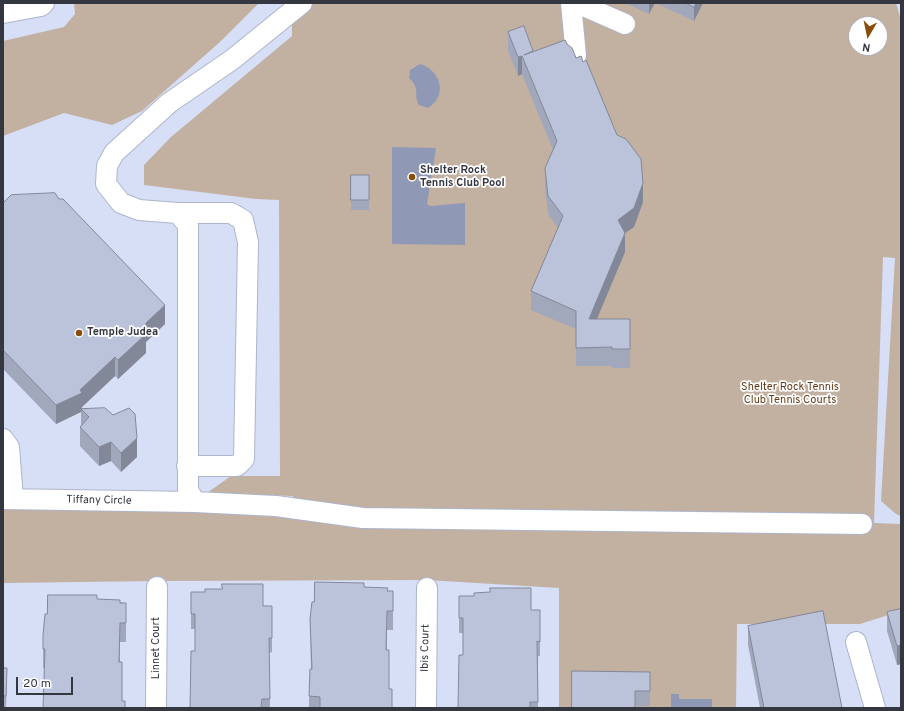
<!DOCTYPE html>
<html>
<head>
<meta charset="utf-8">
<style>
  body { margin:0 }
  #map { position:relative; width:904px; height:711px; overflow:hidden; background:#d7dff6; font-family:Overpass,sans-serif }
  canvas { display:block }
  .frame { position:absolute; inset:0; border:4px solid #343740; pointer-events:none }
  .north { position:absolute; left:848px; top:16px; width:40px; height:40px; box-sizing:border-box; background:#fff; border:1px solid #aeafb3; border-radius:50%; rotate:189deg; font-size:11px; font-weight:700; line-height:16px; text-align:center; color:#343740 }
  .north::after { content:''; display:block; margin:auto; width:14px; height:18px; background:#894c0b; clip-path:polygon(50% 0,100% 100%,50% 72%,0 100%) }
  .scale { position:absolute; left:16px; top:677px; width:57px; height:18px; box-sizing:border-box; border:2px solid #343740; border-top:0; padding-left:5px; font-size:12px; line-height:14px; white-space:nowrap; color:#343740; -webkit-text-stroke:3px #fff; paint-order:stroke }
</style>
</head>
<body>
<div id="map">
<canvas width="904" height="711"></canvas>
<div class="frame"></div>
<div class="north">N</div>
<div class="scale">20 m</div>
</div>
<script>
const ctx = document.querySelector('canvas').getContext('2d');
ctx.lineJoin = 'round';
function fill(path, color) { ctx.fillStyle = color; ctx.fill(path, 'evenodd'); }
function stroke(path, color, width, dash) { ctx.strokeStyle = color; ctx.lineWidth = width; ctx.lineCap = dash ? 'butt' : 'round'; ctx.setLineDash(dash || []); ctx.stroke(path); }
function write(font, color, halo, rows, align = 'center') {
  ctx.font = font + ' Overpass,sans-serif'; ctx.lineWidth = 3.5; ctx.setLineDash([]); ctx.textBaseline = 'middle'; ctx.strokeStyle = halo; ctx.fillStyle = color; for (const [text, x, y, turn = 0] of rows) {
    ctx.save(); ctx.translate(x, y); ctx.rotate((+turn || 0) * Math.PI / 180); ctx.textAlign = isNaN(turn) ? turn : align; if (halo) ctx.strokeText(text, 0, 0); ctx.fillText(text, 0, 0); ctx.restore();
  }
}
const green = new Path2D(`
  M74 3H259L221 41 142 111 112 125 64 113 3 136V41L64 27 75 14Z
  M292 3H896L901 20V516L896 514 881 501 895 258 883 257 874 523 901 524V611L860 624H737L736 708H559V588L427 580 157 581 3 583V502L292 509 293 496 207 493 231 476H280L279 200 256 199 144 185V165L171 137 292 36ZM856 24H880V48H856Z`);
const water = new Path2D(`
  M420 64C441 70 448 96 428 108L419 105C413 95 421 89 409 78L410 70Z
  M392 147 436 148 427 204 430 206 465 203V245L392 244Z
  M671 694H679V699H712V708H671Z`);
const minor = new Path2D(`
  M302 3 233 59 169 103 114 153 107 166 106 184 121 203 139 210 178 213 188 225V490L195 502 276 506 363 518 862 524
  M571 3 576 56
  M577 3 625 24
  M3 13 41 6 44 3
  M178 213H231L243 220 248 242 244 459 237 466H187
  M3 439 9 447 13 499
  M3 499 195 502
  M856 642 875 708
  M156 708 157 587
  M426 708 427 588`);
const wall = new Path2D(`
  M626 3H655L649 14Z
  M656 3H703L694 21Z
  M508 32 533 52 567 44 576 58 583 62 643 202 634 227 625 233V252L596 319H630V368H612V366H576V329L531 310V291L558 228 548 214 545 187V168L553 150 522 74 518 76 508 51Z
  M351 175H369V210H351Z
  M59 199 165 324 146 342V353L118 379 115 376 82 407V409L137 457 121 472 111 461 99 466 80 446V427L81 425V412L56 424 3 369V203Z
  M364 587 388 591H393V630H387V650L389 689 392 708H309V696L311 669 310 619 314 602Z
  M191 592H205L263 606H272V652L269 653 270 708H190L195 651V629H191Z
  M459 596 531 610H540V656H538V708H458L463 655V633H459Z
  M97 599 126 603V642H120V662L122 701 125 708 45 668H43V635Z
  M901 609V664L897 665 887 631V612Z
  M748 626 842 708H760L748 645Z
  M3 668 7 683 6 708H3Z
  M650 672V706L572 708Z`);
const shadedWall = new Path2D(`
  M649 3H655L649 14Z
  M696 3H703L694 21V7Z
  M522 56V74L518 76V57Z
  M643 183V202L634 227 625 233V252L589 338V319L618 220Z
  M165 305V324L146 342V353L118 379V360L146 323Z
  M115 357V376L82 407 81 412 56 424V405L80 390Z
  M137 438V457L121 472V453Z
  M111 442V461L99 466V447Z
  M901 645V664L897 665V646Z`);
const building = new Path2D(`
  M686 3H696L694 7Z
  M524 26 533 51 524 55 565 40 567 44 572 48 576 58 581 56 583 62 586 60 617 135 626 139 641 159 643 183 634 208 618 220 625 233 589 319H630V349H612V347L576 348V311L531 291 563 216 548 196 545 168 557 141 522 56 518 57 508 32Z
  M351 175H369V200H351Z
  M55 193 59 199H63L165 305 146 323V334L118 360 115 357 80 390 82 393 56 405 3 350V203L11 195Z
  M105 408 113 415 129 408 135 414 137 438 121 453 111 442 99 447 80 427 89 417 81 409Z
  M315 582 364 583V587L388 588 387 591H393V611H387L386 650H389V689H392V708H320V697L309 696 310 669H312L310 619 312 602H314Z
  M222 584H263V606H272V638H269L270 699H262L261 708H190L191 651H195V614H191V592H205V589H222Z
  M490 588H531V610H540V642L537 641 538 702H530V708H458L459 655H463V618H459V596H474V593L490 592Z
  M48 595H97V599L120 600V603H126V623H120L119 662H122V701H125V708H43L45 649H43V635L45 614H47Z
  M901 609V645L897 646 887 612Z
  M823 611 842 708H764L748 626Z
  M3 668H7L6 696H3Z
  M572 671 650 672V691H635V708H572Z`);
const markers = [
  [412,177,4,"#894c0b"],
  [79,333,4,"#894c0b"]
];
const poiNames = [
  ["Shelter Rock",420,171],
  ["Tennis Club Pool",420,184],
  ["Temple Judea",87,333]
];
const parkNames = [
  ["Shelter Rock Tennis",790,388],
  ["Club Tennis Courts",790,401]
];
const streetNames = [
  ["Tiffany Circle",99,501,1],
  ["Linnet Court",157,648,-90],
  ["Ibis Court",426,648,-89]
];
fill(green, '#c2b0a1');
fill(water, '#8f99b6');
stroke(minor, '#adb5cb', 22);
stroke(minor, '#fff', 20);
fill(wall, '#a1a8bb');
fill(shadedWall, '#838899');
fill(building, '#bbc3da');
stroke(building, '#838899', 1);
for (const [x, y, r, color] of markers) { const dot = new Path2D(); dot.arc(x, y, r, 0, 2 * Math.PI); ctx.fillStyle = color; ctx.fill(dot); stroke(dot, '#fff', 1.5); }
write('bold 11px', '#343740', '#fff', poiNames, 'left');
write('11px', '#643c18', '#fff', parkNames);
write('11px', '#343740', '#fff', streetNames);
</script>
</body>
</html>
